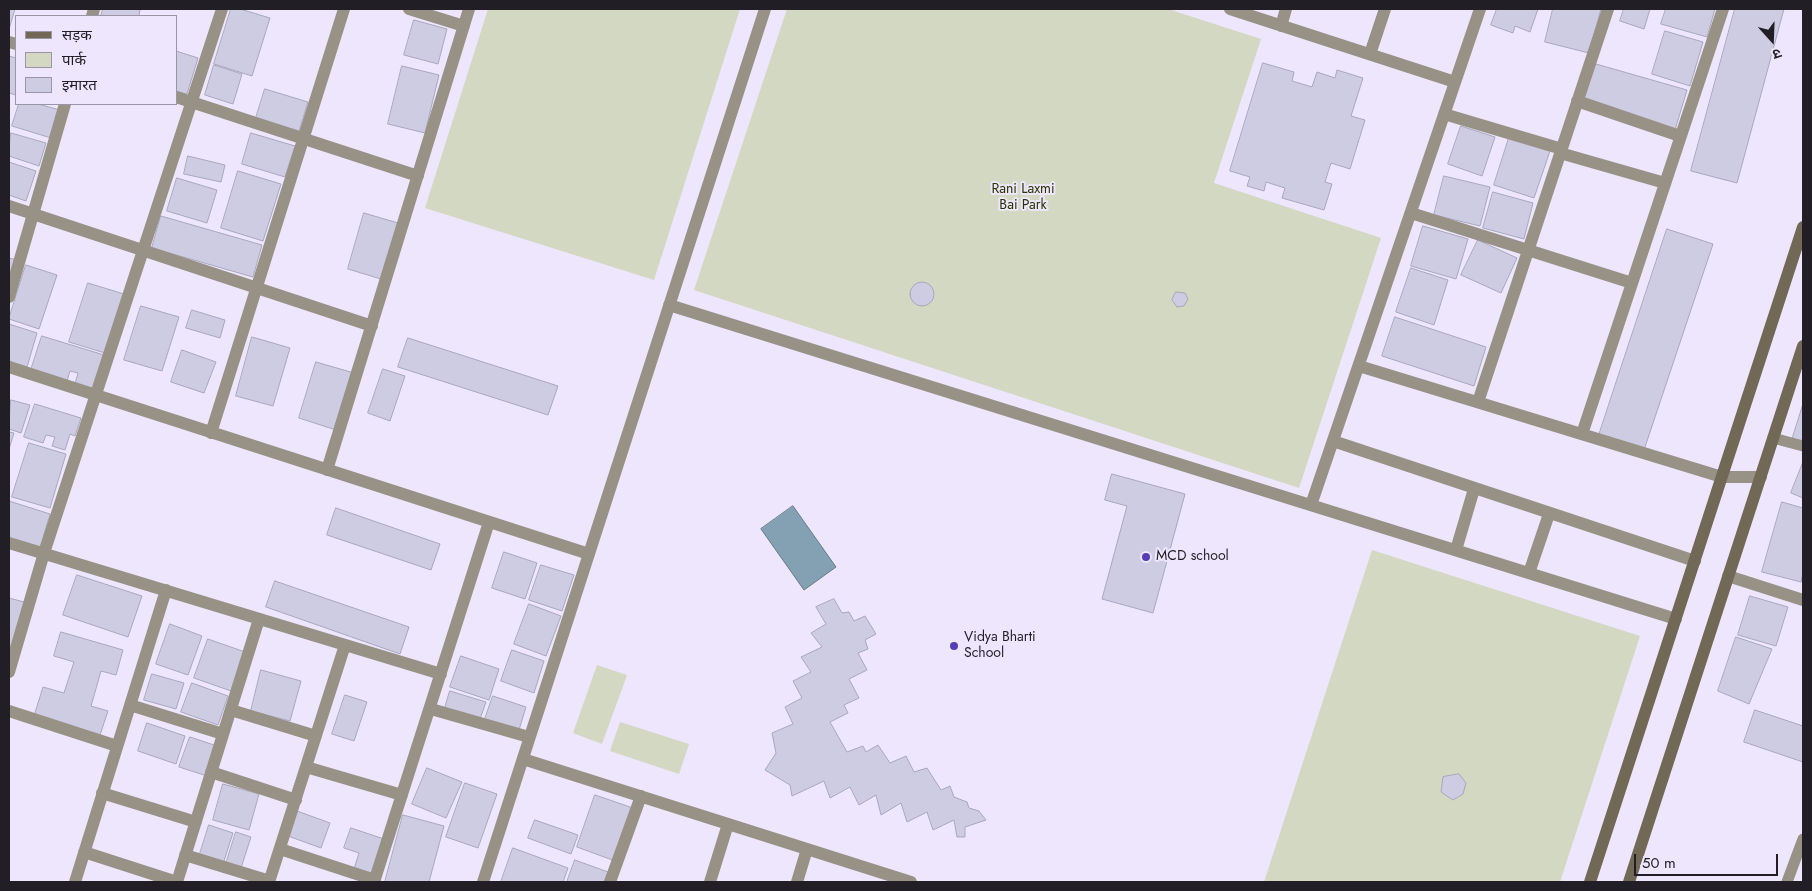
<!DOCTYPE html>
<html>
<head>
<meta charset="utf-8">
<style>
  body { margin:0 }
  #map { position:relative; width:1812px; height:891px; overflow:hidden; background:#ede6fd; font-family:Jost,"Noto Sans Devanagari",sans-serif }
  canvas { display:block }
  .frame { position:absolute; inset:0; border:10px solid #211e26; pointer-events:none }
  .legend { position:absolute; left:15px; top:15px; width:162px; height:90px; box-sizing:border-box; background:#ede6fd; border:1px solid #9b96a7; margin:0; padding:6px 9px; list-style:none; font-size:15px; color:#211e26 }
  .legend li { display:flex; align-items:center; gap:10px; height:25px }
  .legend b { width:25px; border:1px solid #9b96a7 }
  .north { position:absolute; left:1747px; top:15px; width:50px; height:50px; -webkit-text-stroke:4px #ede6fd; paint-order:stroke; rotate:160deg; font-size:14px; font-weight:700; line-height:20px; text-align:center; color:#211e26 }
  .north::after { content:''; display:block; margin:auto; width:18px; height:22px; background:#211e26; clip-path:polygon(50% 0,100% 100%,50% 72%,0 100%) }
  .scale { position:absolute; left:1634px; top:854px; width:144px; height:22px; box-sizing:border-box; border:2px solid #211e26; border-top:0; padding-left:6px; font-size:15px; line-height:18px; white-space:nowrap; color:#211e26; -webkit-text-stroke:4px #ede6fd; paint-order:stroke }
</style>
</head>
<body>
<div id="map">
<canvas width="1812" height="891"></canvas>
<div class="frame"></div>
<ul class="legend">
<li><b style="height:6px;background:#716856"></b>सड़क</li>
<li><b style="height:14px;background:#d3d8c2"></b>पार्क</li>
<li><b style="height:14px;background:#cecce3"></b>इमारत</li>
</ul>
<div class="north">उ</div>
<div class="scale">50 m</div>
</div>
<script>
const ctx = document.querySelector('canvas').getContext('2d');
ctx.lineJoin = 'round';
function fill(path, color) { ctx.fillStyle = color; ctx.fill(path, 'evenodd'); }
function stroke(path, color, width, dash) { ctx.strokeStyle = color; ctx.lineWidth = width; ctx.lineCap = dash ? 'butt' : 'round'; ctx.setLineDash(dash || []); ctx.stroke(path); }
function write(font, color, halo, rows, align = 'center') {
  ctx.font = font + ' Jost,sans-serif'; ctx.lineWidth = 4; ctx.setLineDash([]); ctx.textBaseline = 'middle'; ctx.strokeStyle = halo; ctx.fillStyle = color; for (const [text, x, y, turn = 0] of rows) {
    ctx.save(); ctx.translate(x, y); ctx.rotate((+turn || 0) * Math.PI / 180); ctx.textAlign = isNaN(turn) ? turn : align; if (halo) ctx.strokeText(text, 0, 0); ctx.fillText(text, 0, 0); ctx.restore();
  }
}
const green = new Path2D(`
  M488 9H740L654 280 425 208Z
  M787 9H1168L1261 39 1214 183 1381 238 1299 488 694 290Z
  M1372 550 1640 636 1560 882H1264Z
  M597 665 627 675 602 744 573 733Z
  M620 722 689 744 679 774 610 751Z`);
const water = new Path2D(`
  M793 506 836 567 804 590 761 529Z`);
const building = new Path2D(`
  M9 9H15L9 29Z
  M103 9H136L140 10 139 16H101Z
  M231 9H240L270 18 252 76 214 64Z
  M1497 9H1538L1530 32 1515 26 1513 33 1491 25Z
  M1553 9H1601L1589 53 1545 42Z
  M1624 9H1650L1644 29 1620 21Z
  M1666 9H1715L1707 37 1661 24Z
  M1735 9H1784L1737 183 1691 171Z
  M414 20 447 29 438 64 404 55Z
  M1665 31 1703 42 1690 86 1652 74Z
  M176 51 198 58 187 94 176 91Z
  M9 56 16 58V95L9 93Z
  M1263 63 1294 72 1292 81 1312 87 1317 72 1335 78 1337 70 1363 78 1351 116 1365 120 1350 169 1331 163 1325 182 1332 184 1324 210 1282 198 1285 188 1266 182 1264 191 1247 186 1250 177 1230 171Z
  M1596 64 1687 90 1675 130 1584 100Z
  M214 65 242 74 233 104 205 95Z
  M402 66 439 75 425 133 388 124Z
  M265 89 308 102 299 131 256 118Z
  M19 104H38L60 110 51 138 12 126Z
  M1461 126 1495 137 1482 176 1448 164Z
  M11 133 46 143 39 166 9 156Z
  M251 133 295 146 285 177 242 164Z
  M1509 138 1550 151 1534 198 1494 185Z
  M188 156 225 165 221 182 184 174Z
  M9 162 36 171 26 201 9 195Z
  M238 171 281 184 263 241 221 228Z
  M1444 176 1490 187 1480 226 1434 215Z
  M177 178 217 190 207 223 167 211Z
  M1493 192 1533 203 1524 239 1483 228Z
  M364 213 398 223 381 279 348 269Z
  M161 216 262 245 253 277 152 248Z
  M1423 226 1468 239 1456 279 1411 266Z
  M1667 229 1713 244 1644 450 1599 435Z
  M1478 240 1517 258 1501 293 1461 275Z
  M9 258 18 260 9 288Z
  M26 265 57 275 39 329 9 319Z
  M1411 268 1448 280 1434 325 1396 312Z
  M910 294a12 12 0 1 1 24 0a12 12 0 1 1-24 0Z
  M88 283 124 294 105 353 69 342Z
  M1176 292 1185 293 1188 299 1184 306 1177 307 1172 300Z
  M141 306 179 317 162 371 124 360Z
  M192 310 225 320 220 338 186 328Z
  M1395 317 1486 347 1474 386 1382 356Z
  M9 324 37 333 27 367 9 361Z
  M42 336 104 355 94 389 75 384 78 373 70 371 67 381 31 370Z
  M252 337 290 348 273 406 236 396Z
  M408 338 558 386 548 415 398 367Z
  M182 350 216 362 204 393 171 382Z
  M316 362 354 373 336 430 299 418Z
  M383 369 405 376 390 421 368 413Z
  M11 400 30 405 21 433 9 429Z
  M35 404 81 418 75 436 70 434 65 450 52 446 55 437 46 435 43 443 24 437Z
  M1803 404V443L1792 440Z
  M9 432 14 433 9 449Z
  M29 443 66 454 50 508 12 497Z
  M1803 462V498L1791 493Z
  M1112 474 1185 494 1153 613 1102 599 1127 506 1105 500Z
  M9 501 50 514 40 548 9 538Z
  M1782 502 1803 508V573L1801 582 1762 572Z
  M336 508 440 544 431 570 327 535Z
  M504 552 537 563 525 599 492 588Z
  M541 565 574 575 562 611 529 600Z
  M77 575 142 596 128 637 63 615Z
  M275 581 409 627 400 654 266 607Z
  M1750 596 1788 607 1776 646 1738 635Z
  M9 598 24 602 13 646 9 645Z
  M834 599 842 613 849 612 854 621 865 616 876 634 865 640 868 649 858 653 867 670 849 679 859 698 844 705 848 713 830 722 847 752 863 746 866 752 878 745 890 763 906 756 914 772 927 768 941 790 950 786 954 797 967 802 969 808 979 811 986 820 965 827V837H957L954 820 933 830 927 812 907 822 901 803 881 815 876 795 859 805 850 787 830 798 824 781 792 796 790 785 765 770 776 753 772 733 793 724 785 707 802 698 793 681 811 672 801 657 822 647 811 633 826 624 816 607Z
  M529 604 561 616 546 656 514 644Z
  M170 624 202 636 188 675 156 664Z
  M61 632 123 650 116 675 101 671 91 706 108 711 100 735 34 716 43 687 64 693 74 662 54 656Z
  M1736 637 1772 649 1749 704 1718 691Z
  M208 639 245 652 231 691 194 678Z
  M512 650 544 661 534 693 501 681Z
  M461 656 499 669 489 700 450 687Z
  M261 670 301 681 290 721 251 711Z
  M152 674 184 683 176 709 144 700Z
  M192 683 228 696 218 725 181 712Z
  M450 691 486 702 480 719 445 708Z
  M345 695 367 702 354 741 332 734Z
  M493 696 526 707 519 730 485 719Z
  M1755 710 1803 726V762L1744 742Z
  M147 723 185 736 176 764 138 751Z
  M190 737 217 746 207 776 179 767Z
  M427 768 462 782 446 818 412 804Z
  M1459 774 1466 783 1463 794 1453 800 1441 792 1443 777Z
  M465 783 497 794 478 848 446 837Z
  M223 784 259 794 249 830 213 820Z
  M595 795 633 808 615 861 577 847Z
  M297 811 330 823 321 848 288 836Z
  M403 815 444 826 429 882H385Z
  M535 820 578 835 571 854 528 838Z
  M209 825 233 833 223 864 199 857Z
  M351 828 384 839 372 874 354 869 359 853 344 848Z
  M236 832 251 837 241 868 226 864Z
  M513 848 568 868 563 882H501Z
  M575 860 608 872 604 882H567Z`);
const lane = new Path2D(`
  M1773 438 1803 446
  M1787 882 1803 839`);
const street = new Path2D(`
  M409 9 464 26
  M1230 9 1455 82
  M92 16 94 9
  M1281 26 1286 9
  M9 42 16 44
  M1370 54 1385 9
  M176 97 418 176
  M1577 101 1680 136
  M1444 114 1562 149
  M1560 153 1665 183
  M9 206 372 326
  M1411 213 1632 283
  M9 297 65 104
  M669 305 1676 619
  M1359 366 1722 477H1761
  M9 367 589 554
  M1478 402 1608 9
  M211 433 344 9
  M1582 434 1723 9
  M1333 441 1695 561
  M327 470 469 9
  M1311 505 1480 9
  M9 543 441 674
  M1456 550 1474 489
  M1529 573 1549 514
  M1728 576 1803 600
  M9 672 44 553 222 9
  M130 705 223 734
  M431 709 529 737
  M231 710 316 736
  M9 711 117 746
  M523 759 911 882
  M306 767 402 795
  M211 772 296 800
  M102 793 196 822
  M280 849 375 880
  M84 852 177 882
  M185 855 270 881
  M75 882 166 590
  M177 882 259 619
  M269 882 345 645
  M374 882 489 522
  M483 882 765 9
  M610 882 641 796
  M710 882 728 824
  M797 882 807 849`);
const secondary = new Path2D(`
  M1590 882 1803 227
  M1629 882 1803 346`);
const markers = [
  [1146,557,5,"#563db5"],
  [954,646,5,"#563db5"]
];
const parkNames = [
  ["Rani Laxmi",1023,190],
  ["Bai Park",1023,206]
];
const poiNames = [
  ["MCD school",1156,557],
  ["Vidya Bharti",964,638],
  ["School",964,654]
];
fill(green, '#d3d8c2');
fill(water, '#83a1b3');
stroke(water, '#667a89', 1);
fill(building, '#cecce3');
stroke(building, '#a8a7bd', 1);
stroke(lane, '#989286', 11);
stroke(street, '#989286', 12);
stroke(secondary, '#716856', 12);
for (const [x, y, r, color] of markers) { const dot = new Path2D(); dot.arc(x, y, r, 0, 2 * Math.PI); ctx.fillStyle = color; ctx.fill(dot); stroke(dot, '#ede6fd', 2); }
write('14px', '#2b3300', '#ede6fd', parkNames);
write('14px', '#211e26', '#ede6fd', poiNames, 'left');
</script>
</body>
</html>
